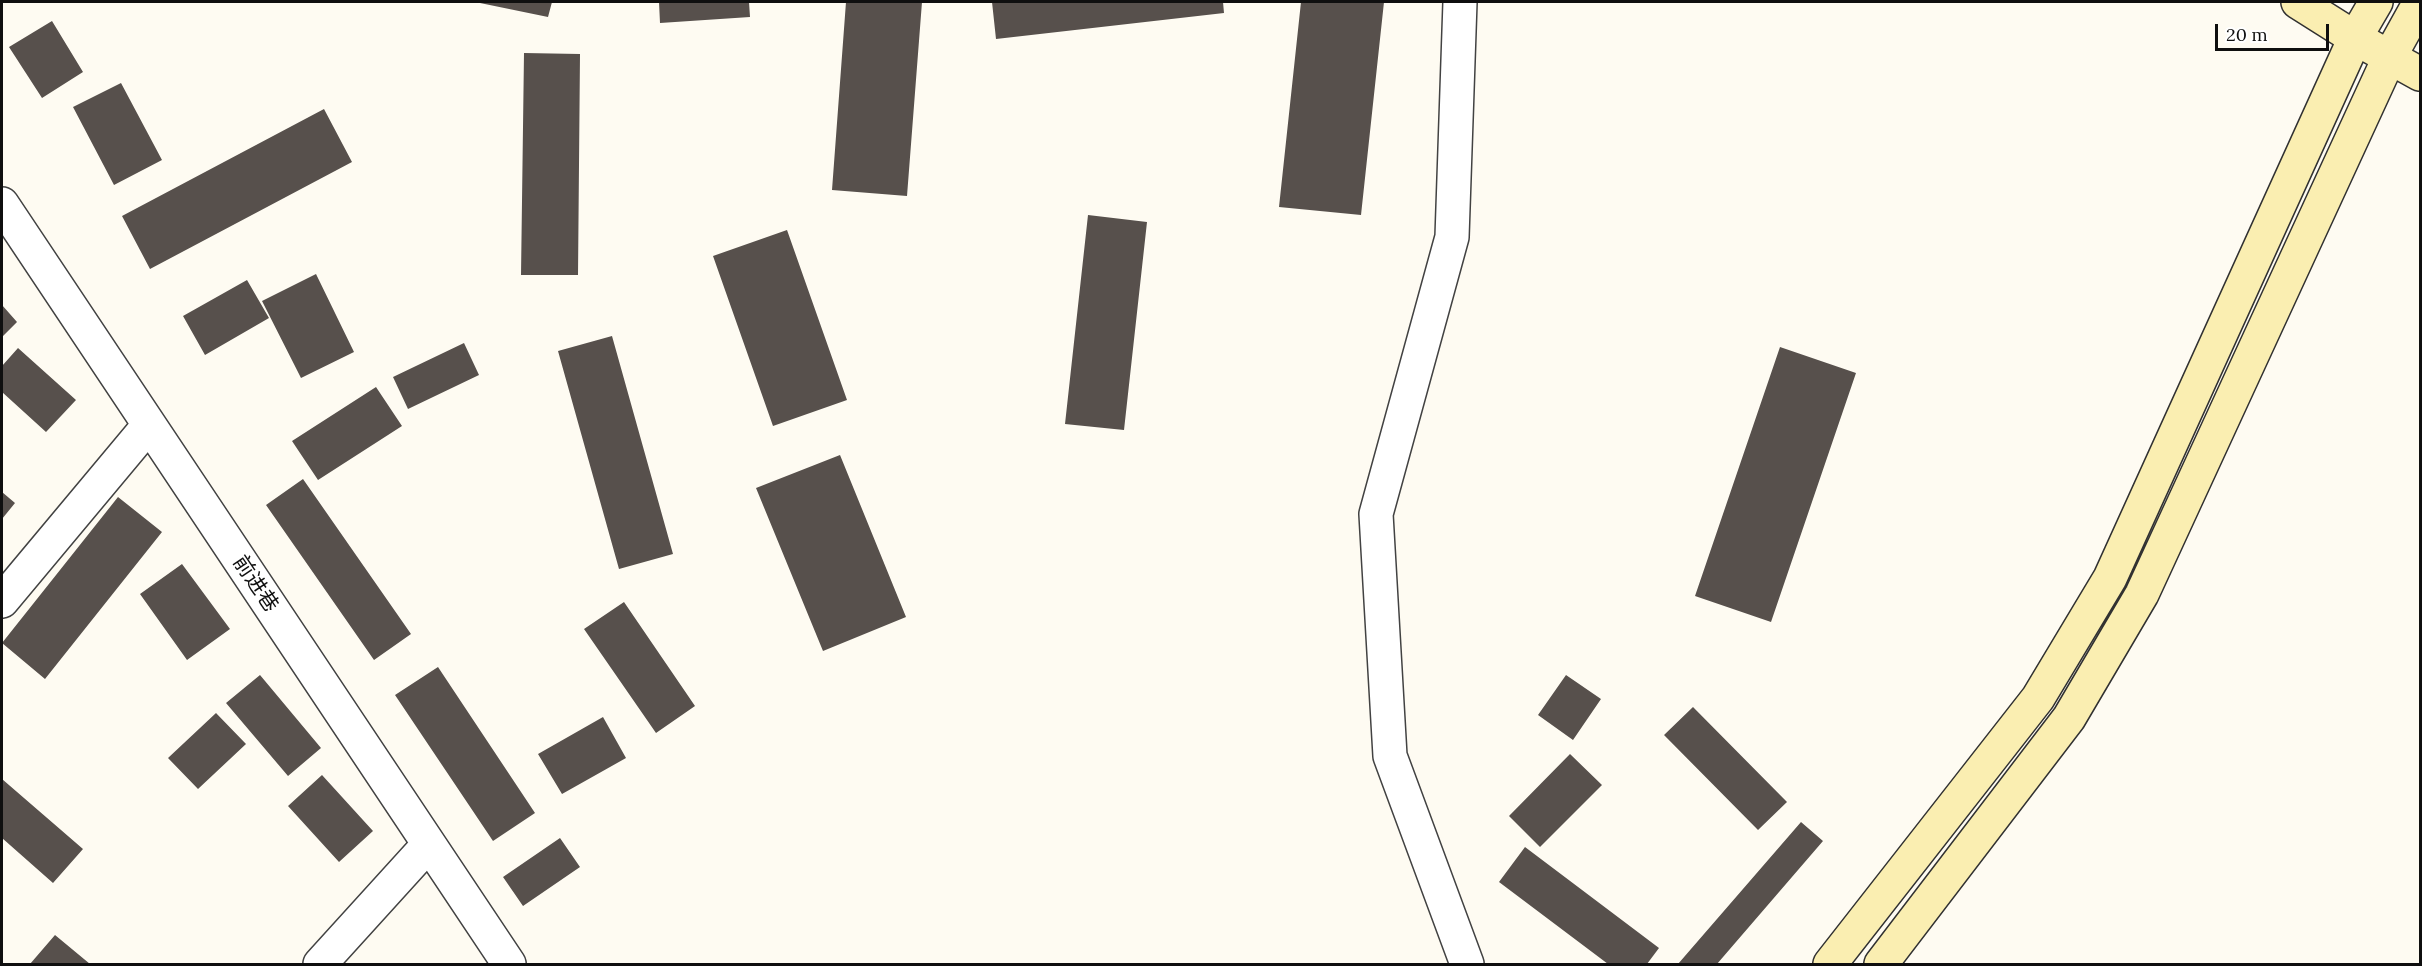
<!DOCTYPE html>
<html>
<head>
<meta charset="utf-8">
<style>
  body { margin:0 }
  #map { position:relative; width:2422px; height:966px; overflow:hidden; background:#fefbf2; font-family:Lora,serif }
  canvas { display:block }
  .frame { position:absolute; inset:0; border:3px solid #0f0f0f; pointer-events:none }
  .scale { position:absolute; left:2215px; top:24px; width:114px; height:27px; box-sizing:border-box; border:3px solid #0f0f0f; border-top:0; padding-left:8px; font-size:18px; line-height:21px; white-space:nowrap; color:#0f0f0f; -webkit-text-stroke:4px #fff; paint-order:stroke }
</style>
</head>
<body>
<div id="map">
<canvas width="2422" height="966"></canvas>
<div class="frame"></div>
<div class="scale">20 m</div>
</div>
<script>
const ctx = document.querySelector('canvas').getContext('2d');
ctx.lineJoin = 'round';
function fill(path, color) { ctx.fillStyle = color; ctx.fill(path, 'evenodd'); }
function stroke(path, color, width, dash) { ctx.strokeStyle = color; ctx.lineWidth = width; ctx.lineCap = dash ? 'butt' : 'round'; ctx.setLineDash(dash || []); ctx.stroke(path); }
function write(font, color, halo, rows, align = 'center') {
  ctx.font = font + ' Lora,"Noto Sans SC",serif'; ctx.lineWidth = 6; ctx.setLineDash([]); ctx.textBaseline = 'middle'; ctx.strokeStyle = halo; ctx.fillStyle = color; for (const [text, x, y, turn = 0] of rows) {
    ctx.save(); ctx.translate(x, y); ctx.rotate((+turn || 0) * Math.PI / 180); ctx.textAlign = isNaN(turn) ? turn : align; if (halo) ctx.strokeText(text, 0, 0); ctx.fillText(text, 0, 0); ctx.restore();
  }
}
const building = new Path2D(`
  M659 2H749L750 17 660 23Z
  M846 2H922L907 196 832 190Z
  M992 2H1223L1224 13 996 39Z
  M1301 2H1384L1361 215 1279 207Z
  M480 3V2H552L548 17Z
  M52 21 83 72 42 98 9 47Z
  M524 53 580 54 578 275H521Z
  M121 83 162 160 114 185 73 107Z
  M324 109 352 162 150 269 122 216Z
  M1088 215 1147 222 1124 430 1065 424Z
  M787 230 847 400 773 426 713 256Z
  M316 274 354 352 301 378 262 301Z
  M247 280 269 318 205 355 183 316Z
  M2 305 17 322 2 337Z
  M612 336 673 554 619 569 558 351Z
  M464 343 479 375 408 409 393 377Z
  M1780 347 1856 373 1771 622 1695 596Z
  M18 348 76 400 46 432 2 392V366Z
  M376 387 402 426 318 480 292 441Z
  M840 455 906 617 823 651 756 488Z
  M303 479 411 634 374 660 266 505Z
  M2 492 15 503 2 519Z
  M118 497 162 532 45 679 2 643Z
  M182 564 230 629 187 660 140 594Z
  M624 602 695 706 656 733 584 629Z
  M438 667 535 813 493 841 395 695Z
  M260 675 321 748 288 776 226 703Z
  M1566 675 1601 699 1573 740 1538 715Z
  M1693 707 1787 802 1758 830 1664 735Z
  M216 713 246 744 198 789 168 758Z
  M603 717 626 758 562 794 538 754Z
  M1570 754 1602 785 1540 847 1509 816Z
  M322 775 373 831 339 862 288 806Z
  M2 779 83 849 53 883 2 838Z
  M1801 822 1823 841 1717 964H1678Z
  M560 838 580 867 523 906 503 877Z
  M1525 847 1659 948 1647 964H1608L1499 882Z
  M55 935 90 964H30Z`);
const street = new Path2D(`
  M1460 2 1452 237 1376 514 1390 756 1467 964
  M2 204 509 964
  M2 601 149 425
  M320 964 429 844`);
const secondary = new Path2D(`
  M2298 2 2355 38 2420 74
  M1830 964 2038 698 2110 578 2355 38 2376 2
  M1881 964 2069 718 2142 594 2390 56 2420 2`);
const streetNames = [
  ["前进巷",255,584,56]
];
fill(building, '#57504c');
stroke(street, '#424242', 36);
stroke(secondary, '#313131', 36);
stroke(street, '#fff', 33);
stroke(secondary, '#faeeb1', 33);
write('21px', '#0f0f0f', '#fff', streetNames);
</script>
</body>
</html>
